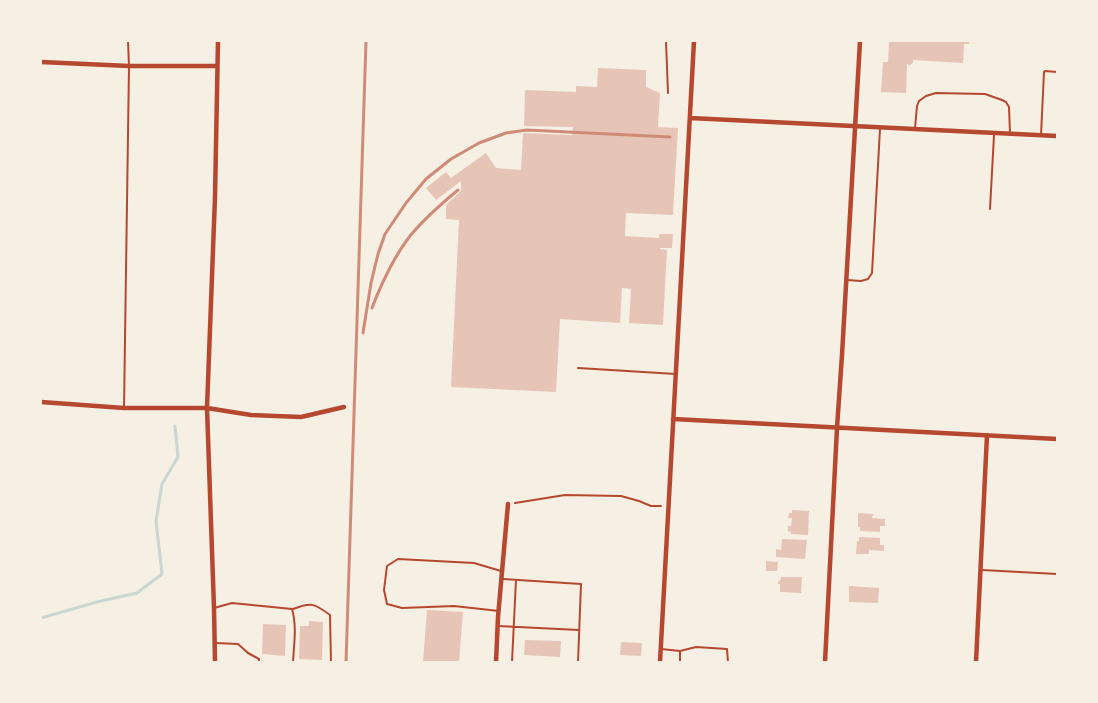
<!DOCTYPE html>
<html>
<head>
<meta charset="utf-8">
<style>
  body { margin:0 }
  #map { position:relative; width:1098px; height:703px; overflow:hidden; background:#f6efe4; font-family:Montserrat,sans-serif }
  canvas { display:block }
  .frame { position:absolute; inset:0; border:42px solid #f6efe4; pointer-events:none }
</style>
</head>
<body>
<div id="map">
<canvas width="1098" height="703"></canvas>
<div class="frame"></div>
</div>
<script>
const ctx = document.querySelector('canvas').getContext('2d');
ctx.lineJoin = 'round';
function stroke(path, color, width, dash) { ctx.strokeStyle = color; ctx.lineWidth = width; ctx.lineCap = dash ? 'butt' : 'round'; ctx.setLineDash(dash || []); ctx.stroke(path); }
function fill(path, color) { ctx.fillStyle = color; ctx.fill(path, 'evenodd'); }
const stream = new Path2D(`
  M41 618 97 602 137 593 162 574 156 521 162 484 178 457 175 426`);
const building = new Path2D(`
  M889 41H969V44H964L963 63 913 60V63L910 65 907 64 906 93 881 92 883 62H888Z
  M598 68 646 70V87L660 93 658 127 678 128 673 215 626 213 625 236 659 238V234H673L672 248H660V249L667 250 663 325 629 323 631 289 622 288 620 323 560 319 556 392 451 387 459 220 446 219V205L461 191V181L436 200 426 188 446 172 451 178 486 153 496 168 521 170 523 133 572 135 573 127 524 126 525 90 576 92V86L597 87Z
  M792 510 809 511 808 535 791 534V532L788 531V526H791L792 518H788L789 513H792Z
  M858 513 873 514 872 518 885 519V526H880V532L860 531V527H858Z
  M859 537 880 538V545H884V551L869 550V554H856L857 541H859Z
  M782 539 807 540 805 559 776 557V549L781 550Z
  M766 561 778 562 777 571H766Z
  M781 577H802L801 593 780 592V584H778V581H780Z
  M849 586 879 588 878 603 849 602Z
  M427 610 463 612 459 662H423Z
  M309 621 323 622 322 660 299 659 300 626H309Z
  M263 624 286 625 285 656 262 654Z
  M525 640 561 641 560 657 524 655Z
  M621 642 642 643 641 656 620 655Z`);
const path = new Path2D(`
  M515 503 565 495 621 496 639 501 651 506H661`);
const service = new Path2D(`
  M666 41 668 93
  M915 128 917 106 919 101 926 96 936 93 985 94 1002 100 1006 102 1009 107 1010 133
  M1041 135 1044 72 1045 71 1057 72
  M990 209 994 135
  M847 280 861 281 868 279 872 273 880 129
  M578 368 676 374
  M124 408 129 66 128 41
  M982 570 1057 574
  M503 579 581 584 578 662
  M214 608 232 603 292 609C297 626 294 644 293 662
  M293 609C311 602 314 603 330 615L331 662
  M499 611 454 606 402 608 387 604 384 590 387 566 398 559 474 563 501 571
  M498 626 579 630
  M215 643 238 644 248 653 259 659V662
  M661 649 680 651V662
  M680 651 696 647 727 649 728 662
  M512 662 516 580`);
const minor = new Path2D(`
  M41 62 129 66H217
  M690 118 1057 136
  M41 402 124 408H207L251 415 301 417 344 407
  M673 419 1057 439
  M215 662 214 608 207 408 215 197 218 41
  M496 662 498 617 508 504
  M660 662 694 41
  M825 662 837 428 842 355 860 41
  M976 662 987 435`);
const rail = new Path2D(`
  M372 308C382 282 393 258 410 236 424 219 441 204 458 190
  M363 333 371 283 378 254 385 234 406 203 426 179 451 159 479 143 506 133 527 130 670 137
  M346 662 366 41`);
stroke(stream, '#c9d6d2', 3);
fill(building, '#e6c5b7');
stroke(path, '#b5482f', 2);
stroke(service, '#b5482f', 2);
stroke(minor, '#b5482f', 4.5);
stroke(rail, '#cf8b77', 3);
</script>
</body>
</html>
